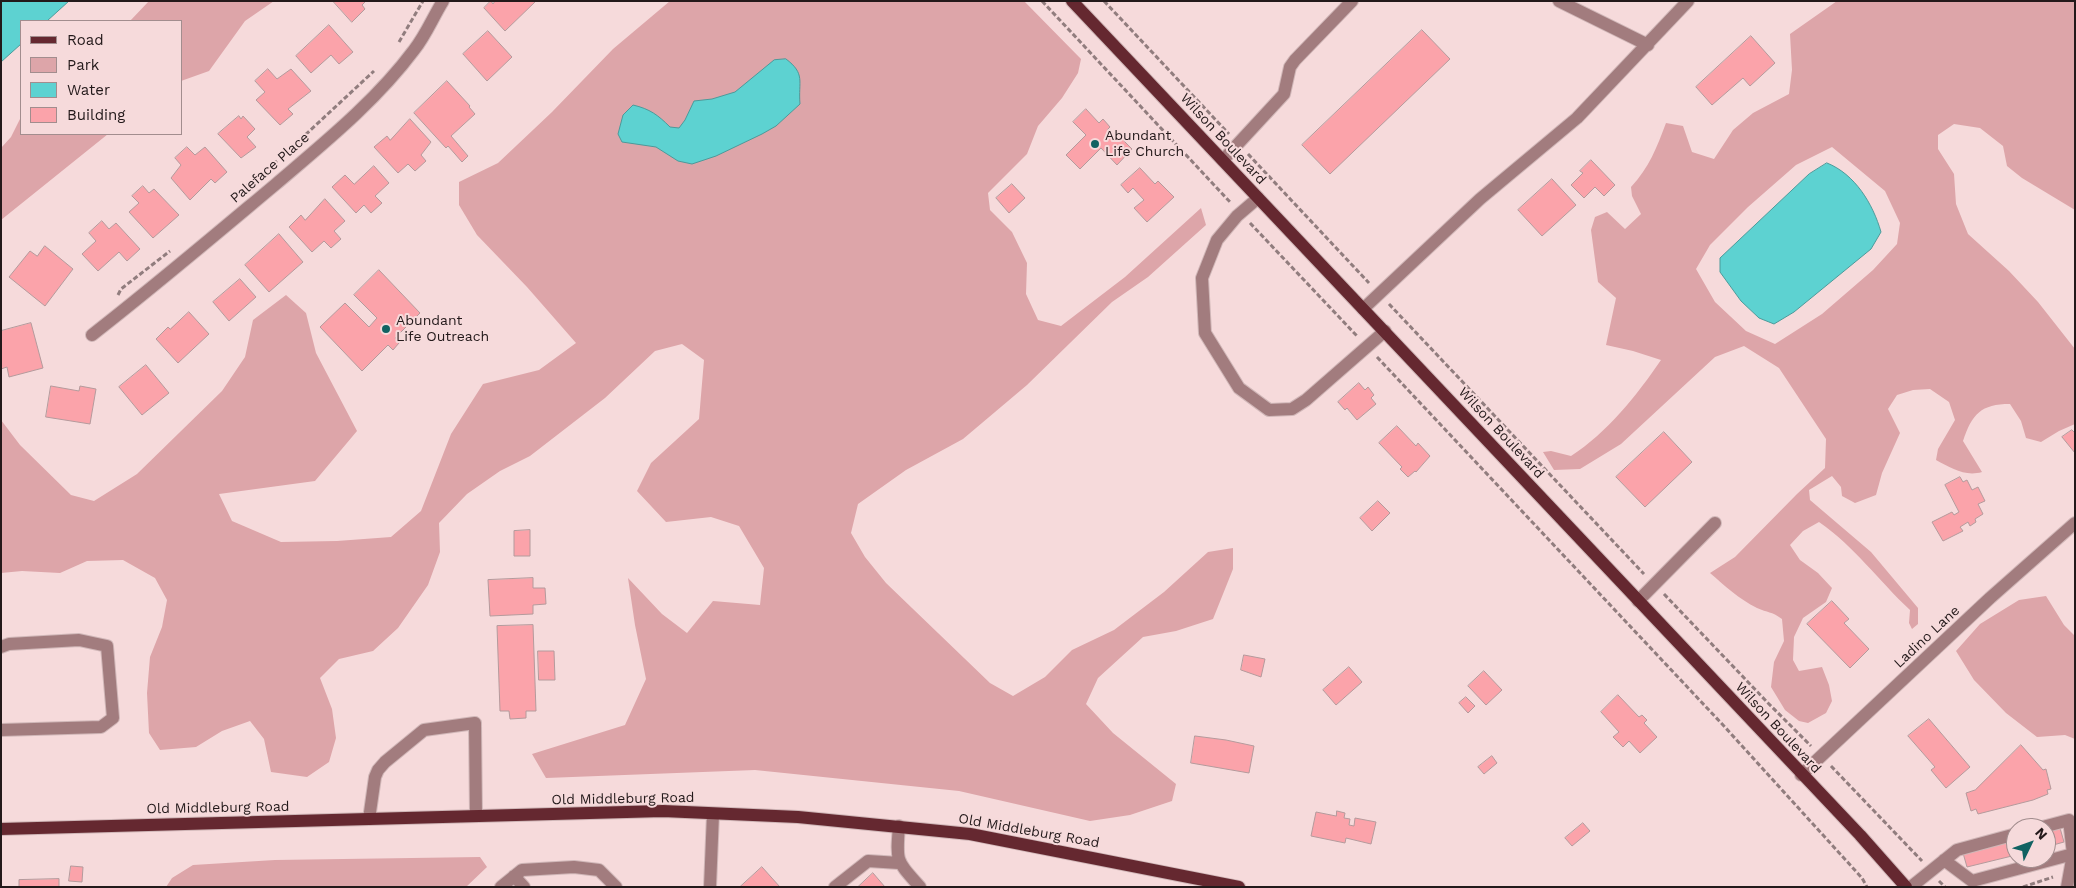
<!DOCTYPE html>
<html>
<head>
<meta charset="utf-8">
<style>
  body { margin:0 }
  #map { position:relative; width:2076px; height:888px; overflow:hidden; background:#f6dadb; font-family:"Work Sans",sans-serif }
  canvas { display:block }
  .frame { position:absolute; inset:0; border:2px solid #23191a; pointer-events:none }
  .legend { position:absolute; left:20px; top:20px; width:162px; height:115px; box-sizing:border-box; background:#f6dadb; border:1px solid #a28d8e; margin:0; padding:6px 9px; list-style:none; font-size:15px; color:#23191a }
  .legend li { display:flex; align-items:center; gap:10px; height:25px }
  .legend b { width:25px; border:1px solid #a28d8e }
  .north { position:absolute; left:2006px; top:818px; width:50px; height:50px; box-sizing:border-box; background:#f6dadb; border:1px solid #a28d8e; border-radius:50%; rotate:48deg; font-size:14px; font-weight:700; line-height:20px; text-align:center; color:#23191a }
  .north::after { content:''; display:block; margin:auto; width:18px; height:22px; background:#116262; clip-path:polygon(50% 0,100% 100%,50% 72%,0 100%) }
</style>
</head>
<body>
<div id="map">
<canvas width="2076" height="888"></canvas>
<div class="frame"></div>
<ul class="legend">
<li><b style="height:6px;background:#652830"></b>Road</li>
<li><b style="height:14px;background:#dda5a9"></b>Park</li>
<li><b style="height:14px;background:#5dd2d1"></b>Water</li>
<li><b style="height:14px;background:#fba3aa"></b>Building</li>
</ul>
<div class="north">N</div>
</div>
<script>
const ctx = document.querySelector('canvas').getContext('2d');
ctx.lineJoin = 'round';
function fill(path, color) { ctx.fillStyle = color; ctx.fill(path, 'evenodd'); }
function stroke(path, color, width, dash) { ctx.strokeStyle = color; ctx.lineWidth = width; ctx.lineCap = dash ? 'butt' : 'round'; ctx.setLineDash(dash || []); ctx.stroke(path); }
function write(font, color, halo, rows, align = 'center') {
  ctx.font = font + ' "Work Sans",sans-serif'; ctx.lineWidth = 4; ctx.setLineDash([]); ctx.textBaseline = 'middle'; ctx.strokeStyle = halo; ctx.fillStyle = color; for (const [text, x, y, turn = 0] of rows) {
    ctx.save(); ctx.translate(x, y); ctx.rotate((+turn || 0) * Math.PI / 180); ctx.textAlign = isNaN(turn) ? turn : align; if (halo) ctx.strokeText(text, 0, 0); ctx.fillText(text, 0, 0); ctx.restore();
  }
}
const green = new Path2D(`
  M149 1H274L245 21 209 71 181 81V21H130Z
  M670 1H1024L1081 59 1078 73 1062 98 1038 126 1027 154 988 193 990 210 1012 232 1027 263 1026 294 1038 320 1061 326 1125 277 1201 208 1206 225 1148 277 1112 302 1027 385 963 439 906 470 858 504 851 533 865 557 886 583 990 683 1013 696 1045 677 1072 650 1114 630 1164 592 1208 552 1233 548V569L1213 619 1176 631 1143 637 1098 678 1086 704 1113 733 1176 784 1172 801 1130 815 1090 821 959 791 755 770 546 778 532 754 625 725 646 679 635 625 628 578 662 614 687 633 713 601 760 605 764 568 739 526 711 517 666 522 637 491 651 463 699 419 704 360 682 344 655 351 605 398 530 456 500 471 467 494 439 523 440 552 428 585 398 628 373 651 339 659 320 678 332 709 336 738 329 762 307 777 271 772 264 739 250 721 222 731 196 747 160 750 149 733 147 693 150 657 162 627 167 600 155 578 123 560 87 561 60 573 22 571 1 573V420L20 445 71 495 94 501 137 474 222 391 245 357 253 320 286 295 306 313 316 353 357 431 315 481 219 494 232 521 281 542 337 541 391 537 421 511 451 434 483 384 539 370 576 343 527 287 477 235 459 205V182L498 163 552 112 613 49Z
  M1837 1H2075V210L2022 178 2007 166 2003 146 1980 128 1954 124 1938 135V149L1954 174 1956 204 1968 234 2009 271 2038 302 2075 349V424L2059 431 2041 442 2026 438 2021 421 2010 404C1981 404 1972 414 1963 441L1982 472C1965 477 1951 468 1936 460L1938 449 1955 420 1949 402 1930 389 1913 390 1897 395 1888 409 1900 433 1882 473 1876 495 1855 503 1842 496 1841 487 1832 476 1809 490 1810 500 1871 552 1918 608V624L1912 629 1909 623 1910 610C1878 580 1855 547 1819 522L1803 531 1790 545 1800 560 1818 573 1832 588 1826 602 1803 618 1794 637 1793 660 1799 671 1822 667 1829 685 1832 701 1826 713 1808 723 1799 721 1785 710 1771 687 1774 662 1784 641 1782 619C1771 611 1768 613 1757 608 1739 599 1725 586 1710 573L1735 557 1797 494 1825 468 1826 439 1779 368 1744 346 1715 357 1621 444 1580 469 1554 470 1543 452 1551 451 1571 456C1607 433 1637 395 1661 360L1633 351 1606 345 1616 298 1598 282 1591 230 1595 217 1607 212 1625 229 1641 214 1632 196 1631 187C1649 168 1657 147 1666 123L1683 126 1692 152 1714 159 1733 130 1753 113 1789 94 1792 70 1790 34ZM1832 147 1885 191 1900 223 1897 244 1873 270 1822 314 1775 344 1746 331 1715 302 1696 269 1710 245 1748 207 1796 165Z
  M21 117V134H108L1 220V148L11 137Z
  M2046 596 2064 625 2075 636V739L2065 735 2037 737 2006 713 1974 680 1956 651 1980 624 2019 600Z
  M480 857 487 867 466 887H166L172 878 193 865 275 860Z`);
const water = new Path2D(`
  M1 1H69L47 21H21V44L1 62Z
  M786 59C806 74 798 81 800 104L776 126 762 134 716 156 692 164 678 161 656 147 622 142 618 134 623 115 633 105C650 109 658 115 670 127L679 128 685 120 694 101 712 99 735 92 774 60Z
  M1827 163C1855 174 1873 204 1881 232L1871 249 1794 312 1774 324 1759 318 1741 301 1720 272V258L1809 174Z`);
const building = new Path2D(`
  M333 1H366L362 5 365 9 352 22Z
  M491 1 493 4 495 1H536L505 31 484 8Z
  M329 25 353 52 339 64 331 55 311 73 296 56Z
  M1422 30 1450 59 1330 174 1302 145Z
  M488 31 512 57 487 81 463 54Z
  M1751 36 1775 63 1750 86 1743 78 1712 105 1696 87Z
  M268 69 277 79 291 69 311 91 288 109 293 114 280 125 256 100 265 92 255 81Z
  M447 81 470 106 469 107 475 114 451 136 468 156 462 162 448 146 446 148 414 113Z
  M1086 109 1099 123 1103 119 1110 127 1107 130 1117 140 1120 137 1132 149 1117 165 1101 148 1080 169 1066 155 1086 135 1073 122Z
  M239 116 241 119 243 116 255 129 247 137 256 147 241 158 218 134Z
  M410 119 431 142 421 155 426 161 415 171 408 164 398 173 374 147 387 136 390 140Z
  M187 147 195 155 205 147 227 172 215 183 211 179 190 200 171 178 181 165 175 158Z
  M1591 160 1615 185 1604 196 1595 187 1584 198 1571 185 1583 173 1580 171Z
  M374 166 389 183 375 196 382 203 371 213 364 205 356 213 332 187 345 175 354 184Z
  M1140 168 1155 184 1158 181 1174 197 1147 222 1134 208 1144 200 1133 188 1128 193 1121 185Z
  M1552 179 1576 205 1542 236 1518 210Z
  M1012 184 1025 198 1009 213 996 198Z
  M143 186 149 193 154 189 179 215 153 238 129 212 139 203 132 196Z
  M325 199 345 221 334 231 341 239 331 248 324 241 312 252 289 227 301 215 305 220Z
  M102 221 109 229 116 223 140 249 127 261 119 252 98 271 82 254 96 241 89 233Z
  M279 234 303 262 269 292 245 265Z
  M45 246 73 269 45 306 9 277 30 251 37 256Z
  M379 270 420 313 395 338 399 343 393 350 388 345 362 371 320 327 345 303 369 327 377 318 354 295Z
  M240 279 256 297 229 321 213 302Z
  M189 312 209 334 178 363 156 339 168 327 170 329Z
  M31 323 43 368 9 377 7 367 1 369V331Z
  M146 365 169 393 142 415 119 387Z
  M1359 383 1365 390 1368 387 1374 395 1371 398 1376 404 1357 420 1347 408 1345 410 1338 402Z
  M51 386 79 391 80 386 96 389 90 424 46 417Z
  M1397 426 1416 446 1418 443 1430 456 1416 472 1415 471 1408 477 1400 469 1402 467 1379 443Z
  M2072 430 2075 433V453L2062 437Z
  M1664 432 1692 462 1645 507 1616 477Z
  M1960 477 1963 482 1967 480 1972 490 1978 487 1985 501 1978 504 1983 514 1975 519 1976 522 1970 526 1968 522 1960 527 1963 531 1943 541 1932 522 1952 512 1954 515 1959 512 1945 485Z
  M1378 501 1390 513 1372 531 1360 518Z
  M530 530V556H514V531Z
  M533 578V588H545L546 604 533 605V614L490 616 488 580Z
  M1832 601 1849 619 1844 623 1869 649 1850 668 1807 624Z
  M533 625 536 711H526V718L510 719 509 711H500L497 626Z
  M538 651H554L555 680H539Z
  M1244 655 1265 659 1261 677 1241 670Z
  M1349 667 1362 682 1336 705 1323 690Z
  M1484 671 1502 690 1486 705 1468 686Z
  M1618 695 1639 717 1642 715 1647 720 1644 723 1657 737 1640 753 1629 741 1623 747 1613 737 1619 732 1601 712Z
  M1466 697 1475 706 1468 713 1459 703Z
  M1929 719 1970 767 1946 788 1931 770 1935 767 1908 736Z
  M1195 736 1226 740 1254 746 1249 773 1191 763Z
  M2021 745 2043 770 2046 769 2051 789 2047 790 2048 794 2033 800 1978 814 1976 809 1971 811 1966 793 1975 790Z
  M1492 756 1497 763 1484 774 1478 767Z
  M1337 811 1345 813 1344 818 1350 819 1349 825 1354 826 1355 818 1376 822 1371 844 1346 838 1345 843 1311 836 1316 812 1336 816Z
  M1583 823 1590 831 1572 846 1565 838Z
  M2060 828 2064 842 2046 847V832Z
  M2016 840V855L1967 867 1963 853Z
  M71 866 83 867 82 882 69 881Z
  M762 867 780 887H740Z
  M873 873 885 887H858Z
  M59 879V887H19V880Z`);
const path = new Path2D(`
  M1042 1 1230 202
  M1104 1 1229 134
  M399 42 423 1
  M289 150 374 71
  M1248 154 1369 283
  M245 187 277 161
  M1250 223 1357 336
  M118 295 121 289 170 251
  M1389 304 1644 574
  M1377 357 1723 725 1862 878 1867 887
  M1664 594 1768 703 1811 746
  M1831 766 1922 861
  M1939 881 1945 887
  M2023 887 2053 877`);
const minor = new Path2D(`
  M1559 1 1648 45
  M1223 160 1284 94 1290 67 1295 60 1352 1
  M1258 198 1237 216 1217 240 1202 278 1205 333 1239 388 1269 410 1292 409 1306 400 1385 331
  M1363 309 1480 199 1577 118 1688 1
  M92 335C155 286 215 235 276 184 324 143 376 101 414 50 426 35 433 17 443 1
  M1638 601 1715 523
  M1 647 9 644 79 640 107 646 113 718 101 727 1 730
  M1801 775 1990 598 2075 523
  M369 819 375 777 378 770 385 762 424 730 475 723 476 816
  M899 826C896 862 896 860 920 887
  M2039 828 2069 820 2073 854 2067 887
  M1944 860 1972 881 2073 854
  M514 876 524 887
  M501 887 522 870 574 867 599 870 616 887
  M710 887 713 814
  M835 887 868 861 899 863
  M1911 887 1957 850 2016 834`);
const major = new Path2D(`
  M1072 1 1860 835 1906 887
  M1 829 663 811 798 817 970 834 1239 887`);
const markers = [
  [1095,144,5,"#116262"],
  [386,329,5,"#116262"]
];
const poiNames = [
  ["Abundant",1105,136],
  ["Life Church",1105,152],
  ["Abundant",396,321],
  ["Life Outreach",396,337]
];
const streetNames = [
  ["Wilson Boulevard",1223,139,47],
  ["Paleface Place",270,168,-41],
  ["Wilson Boulevard",1501,433,47],
  ["Ladino Lane",1927,637,-43],
  ["Wilson Boulevard",1778,728,47],
  ["Old Middleburg Road",623,799,-1],
  ["Old Middleburg Road",218,808,-1],
  ["Old Middleburg Road",1029,831,10]
];
fill(green, '#dda5a9');
fill(water, '#5dd2d1');
stroke(water, '#4c9a9a', 1);
fill(building, '#fba3aa');
stroke(building, '#b49a9c', 1);
stroke(minor, '#d0b7b8', 14);
stroke(major, '#d0b7b8', 14);
stroke(path, '#917d7e', 3, [5, 2.5]);
stroke(minor, '#a27c7e', 12);
stroke(major, '#652830', 12);
for (const [x, y, r, color] of markers) { const dot = new Path2D(); dot.arc(x, y, r, 0, 2 * Math.PI); ctx.fillStyle = color; ctx.fill(dot); stroke(dot, '#f6dadb', 2); }
write('14px', '#23191a', '#f6dadb', poiNames, 'left');
write('14px', '#23191a', '#f6dadb', streetNames);
</script>
</body>
</html>
